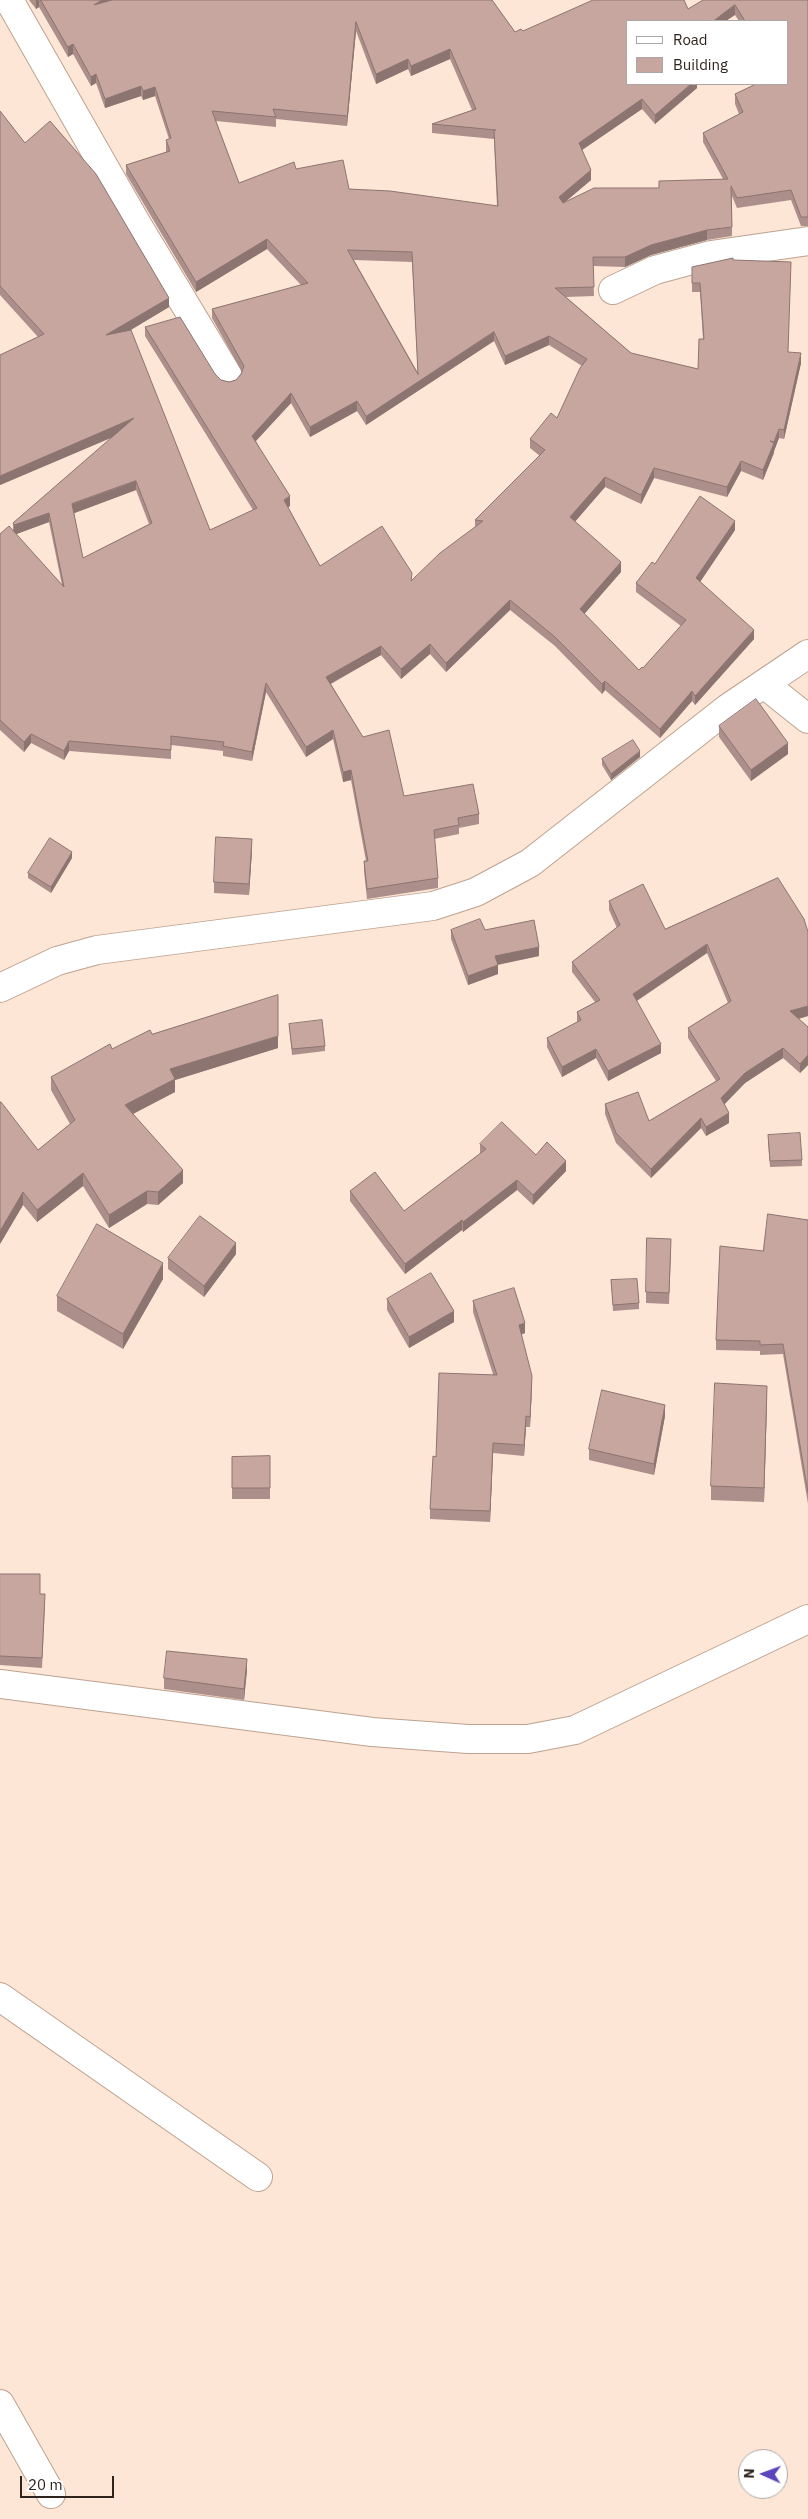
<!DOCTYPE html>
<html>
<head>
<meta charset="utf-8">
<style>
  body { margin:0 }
  #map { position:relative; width:808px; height:2519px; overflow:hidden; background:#fde6d6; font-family:"IBM Plex Sans",sans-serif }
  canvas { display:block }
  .legend { position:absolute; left:626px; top:20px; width:162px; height:65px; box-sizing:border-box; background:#fff; border:1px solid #aca7a5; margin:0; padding:6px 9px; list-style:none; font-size:15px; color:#2f241d }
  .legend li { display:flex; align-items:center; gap:10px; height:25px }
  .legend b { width:25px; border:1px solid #aca7a5 }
  .north { position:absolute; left:738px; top:2449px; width:50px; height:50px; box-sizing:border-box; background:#fff; border:1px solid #aca7a5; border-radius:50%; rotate:272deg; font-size:14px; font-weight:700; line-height:20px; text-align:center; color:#2f241d }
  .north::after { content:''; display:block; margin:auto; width:18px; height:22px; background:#5c45bd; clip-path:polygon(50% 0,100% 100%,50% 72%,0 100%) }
  .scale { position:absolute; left:20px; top:2476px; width:94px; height:22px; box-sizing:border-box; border:2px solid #2f241d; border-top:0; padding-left:6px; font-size:15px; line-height:18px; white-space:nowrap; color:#2f241d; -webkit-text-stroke:4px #fff; paint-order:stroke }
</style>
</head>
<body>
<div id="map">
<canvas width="808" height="2519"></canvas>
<ul class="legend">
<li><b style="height:6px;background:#fff"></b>Road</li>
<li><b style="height:14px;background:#c8a6a0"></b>Building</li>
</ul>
<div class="north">N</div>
<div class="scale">20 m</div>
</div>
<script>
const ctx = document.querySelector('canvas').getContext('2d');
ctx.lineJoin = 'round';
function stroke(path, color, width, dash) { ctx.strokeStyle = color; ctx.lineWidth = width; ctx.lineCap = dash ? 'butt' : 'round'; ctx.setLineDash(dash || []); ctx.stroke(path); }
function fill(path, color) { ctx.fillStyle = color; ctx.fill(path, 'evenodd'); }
const street = new Path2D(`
  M9 0 135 221 228 376
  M613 290 655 270 711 255 808 241
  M764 684 808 719
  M0 988 57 961 97 950 433 906 476 892 530 863 728 708 808 654
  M0 1684 372 1732 468 1739H528L575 1730 808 1619
  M0 1997 258 2177
  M0 2404 51 2494`);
const wall = new Path2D(`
  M29 0H492L515 32 688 9 808 0V226H801L791 200 737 208 732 196V236L707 240 651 255 625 267 593 266 594 296 566 297 631 353 698 369 703 339 700 292H692V267L733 260 788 352 801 363 784 439 779 438 763 480 741 471 727 497 654 478 641 504 605 487 575 522 621 572 584 614 639 670 643 668 681 626 636 592V583L655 564 735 530 700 582 754 639 695 705 692 701 660 738 605 690 602 694 555 646 510 610 446 672 430 654 401 679 381 655 331 684 363 737 404 796 479 814V824L459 828V834L434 839 438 878V888L367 899 364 871V861H366L351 780 343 782 333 739 306 757 266 692 252 761 223 756V751L171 745V759L69 751 64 760 31 743 24 752 0 730V534L13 530V523L113 437 0 485V355L38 337 0 295V111L25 143 169 307 130 330 210 530 253 510 145 336V327L215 374 221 380 229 382 236 380 241 374 242 372 212 318V309L301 285 267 249 196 292 126 174V165L166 152V140L169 139 155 96 143 100 141 96 105 108 96 83 91 86 73 54 68 57 39 7 36 9ZM735 15 739 21H787V84L735 94V104L739 114 703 133V142L723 179 564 203 591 180 582 150 642 109 655 124 697 88V84L627 21ZM356 31 376 84 408 69 411 76 450 59 472 110 432 124V133L494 139 497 206 349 189 296 169 239 183 216 121 276 127V119L347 126ZM354 260 412 262 418 373ZM494 341 505 365 549 345 582 366 557 418 530 439V448L540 456 475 520V527L412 580 320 566 288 507 290 506 256 441 291 403 310 437 357 411 366 425ZM136 490 149 524 83 558 74 513ZM49 522 62 585 16 534Z
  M719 726 788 754 751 781 719 737Z
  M640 757 611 780 602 765V759Z
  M252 850 249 895 214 893V882Z
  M72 858 51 893 28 878V873Z
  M778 878 808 1016 798 1019 808 1027V1065L800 1073 783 1058 745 1083 724 1104 729 1123 706 1136 701 1128 651 1178 616 1143 605 1114V1104L649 1121 716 1081 688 1038V1028L728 1003 707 953 637 1001 661 1053 608 1081 596 1058 562 1077 547 1047V1038L577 1022V1012L595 1002 572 972V962L617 928 609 910V901L665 929Z
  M451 930H485L539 956 498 965V974L468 985 451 939Z
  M289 1024 325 1046V1051L292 1055Z
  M152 1034 278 1048 175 1080V1092L133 1114 183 1183 158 1205 147 1204 109 1228 83 1186 37 1222 23 1205 0 1244 38 1150 70 1124 51 1090V1077L112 1049Z
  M768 1141 802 1160V1166L770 1167Z
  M480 1144 536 1155 566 1171 533 1205 517 1190 463 1232 462 1230 405 1274 350 1201V1191L404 1211 480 1154Z
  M808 1220V1504L783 1354 760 1355V1351L716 1350V1340L763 1251Z
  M671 1250 669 1304 646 1303V1292Z
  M236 1254 204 1297 168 1269V1258Z
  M163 1279 123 1349 57 1311V1296Z
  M611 1280 639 1303V1309L613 1311Z
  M387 1299 454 1322 409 1348 387 1310Z
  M473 1301 525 1333 521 1335 532 1386 530 1427H526L524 1456 493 1453 490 1522 430 1519V1509L436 1457 493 1374 473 1312Z
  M767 1400 764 1502 711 1500V1486Z
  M665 1416 654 1475 589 1460V1449Z
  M270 1456V1499H232V1457Z
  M0 1574 40 1594 45 1603 42 1668 0 1665Z
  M247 1670 244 1700 164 1689V1678Z`);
const shadedWall = new Path2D(`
  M36 0H39V7L36 9Z
  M102 0H117L94 5Z
  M735 5V15L726 21H713Z
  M356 22V31L347 126V116Z
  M73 44V54L68 57V47Z
  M450 49V59L411 76V66Z
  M408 59V69L376 84V74Z
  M96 74V83L91 86V77Z
  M691 84H697V88L655 124V115Z
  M141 86V96L105 108V99Z
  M155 87V96L143 100V91Z
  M642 99V109L579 152V143Z
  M591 170V180L559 207V197Z
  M707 230V240L651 255 625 267V257L651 245Z
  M267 239V249L196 292V282Z
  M169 298V307L106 345V335Z
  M494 332V341L366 425V416Z
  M549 336V345L505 365V356Z
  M801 353V363L784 439V430Z
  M291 393V403L252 445V436Z
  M357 401V411L310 437V427Z
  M134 418V428L0 485V476Z
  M779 429V438L774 451V442Z
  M774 443V453L763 480V470Z
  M741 461V471L727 497V487Z
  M654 468V478L641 504V495Z
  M605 477V487L570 527V517Z
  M136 481V490L72 514V504Z
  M290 496V506L284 510V500Z
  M49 513V522L14 535V525Z
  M735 521V530L696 588V578Z
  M621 562V572L580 619V609Z
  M510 600V610L446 672V663Z
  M754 630V639L695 705V696Z
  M430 644V654L401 679V669Z
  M381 646V655L326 686V677Z
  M605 681V690L602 694V684Z
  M266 683V692L252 761V752Z
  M692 691V701L660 738V729Z
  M333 730V739L306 757V747Z
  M31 734V743L24 752V742Z
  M69 741V751L64 760V751Z
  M788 743V754L751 781V770Z
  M640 751V757L611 780V774Z
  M351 770V780L343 782V772Z
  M252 839V850L249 895V884Z
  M72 852V858L51 893V887Z
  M707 944V953L633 1003V994Z
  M539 947V956L495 965V956Z
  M498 965V974L468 985V976Z
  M808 1006V1016L790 1021V1011Z
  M278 1036V1048L175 1080V1092L125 1118V1105L170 1069Z
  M661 1044V1053L608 1081V1071Z
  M783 1048V1058L745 1083 721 1108V1098L745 1073Z
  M596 1049V1058L562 1077V1067Z
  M808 1055V1065L800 1073V1064Z
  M729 1113V1123L706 1136V1127Z
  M701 1118V1128L651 1178V1169Z
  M566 1161V1171L533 1205V1195Z
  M183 1170V1183L158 1205V1192Z
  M83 1173V1186L37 1222V1210Z
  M517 1180V1190L463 1232V1222Z
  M147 1191V1204L109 1228V1215Z
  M23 1192V1205L0 1244V1231Z
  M462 1220V1230L405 1274V1264Z
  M236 1243V1254L204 1297V1286Z
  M163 1263V1279L123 1349V1334Z
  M454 1311V1322L409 1348V1337Z
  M525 1323V1333L519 1335V1325Z
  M532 1376V1386L530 1427V1417Z
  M767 1386V1400L764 1502V1488Z
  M665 1405V1416L654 1475V1464Z
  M526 1416V1427L524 1456V1445Z
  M493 1443V1453L490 1522V1511Z
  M247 1659V1670L244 1700V1689Z`);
const building = new Path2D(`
  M41 0H102L94 5 112 0H492L515 32 521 29 523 31 593 0H684L688 9 703 0H808V217H801L791 190 737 198 731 186 732 227 707 230 651 245 625 257H593L594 287 555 288 631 353 698 369 699 339H704L700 283H692V267L733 258V260L791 262 788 352 801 353 784 430 779 429 774 442 770 441 774 443 763 470 741 461 727 487 654 468 641 495 605 477 570 517 621 562 580 609 639 670 642 667 643 668 686 620 636 583 652 562 655 564 700 496 735 521 696 578 754 630 695 696 692 691 660 729 605 681 602 684 555 637 510 600 446 663 430 644 401 669 381 646 326 677 363 737 389 730 404 796 473 784 479 814 458 818 459 825 434 830 438 878 367 889 364 861H368L351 770 343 772 333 730 306 747 266 683 252 752 223 746 224 742 171 736V750L69 741 64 751 31 734 24 742 0 720V534L9 526 64 587 49 513 14 525 13 523 134 418 0 476V355L44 334 0 286V111L25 143 50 121 96 174 169 298 106 335 131 330 210 530 257 508 145 327 180 317 215 374 221 380 229 382 236 380 241 374 244 366 212 309 308 283 267 239 196 282 126 165 170 151 166 140 171 138 155 87 143 91 141 86 105 99 96 74 91 77 73 44 68 47ZM735 5 745 21H787V84H756L735 94 743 112 703 133 728 179 659 181V188H594L563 203 559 197 591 170 579 143 642 99 655 115 691 84H627V21H713ZM356 22 376 74 408 59 411 66 450 49 476 109 432 124 496 130 494 131 498 206 390 191 349 189 343 160 296 169 294 162 239 183 212 111 276 117 273 109 347 116ZM348 250 412 252 418 374ZM494 332 505 356 549 336 587 359 580 368 557 418 551 413 530 439 545 450 475 520 483 521 440 553 411 581 412 573 382 526 320 566 284 500 290 496 252 436 291 393 310 427 357 401 366 416ZM136 481 152 523 83 558 72 504Z
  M756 699 788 743 751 770 719 726Z
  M633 740 640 751 611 774 602 759Z
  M216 837 252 839 249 884 214 882Z
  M50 838 72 852 51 887 28 873Z
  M778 878 804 919 808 932V1006L790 1011 808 1027V1055L800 1064 783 1048 745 1073 721 1098 729 1113 706 1127 701 1118 651 1169 616 1133 605 1104 638 1092 649 1121 720 1079 688 1028 731 1001 707 944 633 994 661 1044 608 1071 596 1049 562 1067 547 1038 581 1020 577 1012 600 1000 572 962 620 925 609 901 643 884 665 929Z
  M480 919 485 930 534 920 539 947 495 956 498 965 468 976 451 930Z
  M278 995V1036L170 1069 175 1079 125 1105 183 1170 158 1192 147 1191 109 1215 83 1173 37 1210 23 1192 0 1231V1102H1L38 1150 75 1120 51 1077 110 1044 112 1049 150 1030 152 1034Z
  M322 1020 325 1046 292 1049 289 1024Z
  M502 1122 536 1155 547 1142 566 1161 533 1195 517 1180 463 1222 462 1220 405 1264 350 1191 375 1172 404 1211 486 1149 480 1144Z
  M800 1133 802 1160 770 1161 768 1135Z
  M768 1214 808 1220V1493L783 1344 760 1345V1341L716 1340 720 1246 763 1251Z
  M200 1216 236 1243 204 1286 168 1258Z
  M97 1224 163 1263 123 1334 57 1296Z
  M647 1238 671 1239 669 1293 646 1292Z
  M431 1273 454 1311 409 1337 387 1299Z
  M637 1279 639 1303 613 1305 611 1280Z
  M514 1288 525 1323 519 1325 532 1376 530 1417 526 1416 524 1445 493 1443 490 1511 430 1509 433 1456 436 1457 439 1373 497 1375 473 1301Z
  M715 1383 767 1386 764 1488 711 1486Z
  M602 1390 665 1405 654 1464 589 1449Z
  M270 1456V1488H232V1457Z
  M0 1574H40V1594H45L42 1658 0 1656Z
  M167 1651 247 1659 244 1689 164 1678Z`);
stroke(street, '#bda290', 30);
stroke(street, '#fff', 28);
fill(wall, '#ac8f8a');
fill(shadedWall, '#8c7470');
fill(building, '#c8a6a0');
stroke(building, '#8c7470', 1);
</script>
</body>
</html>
